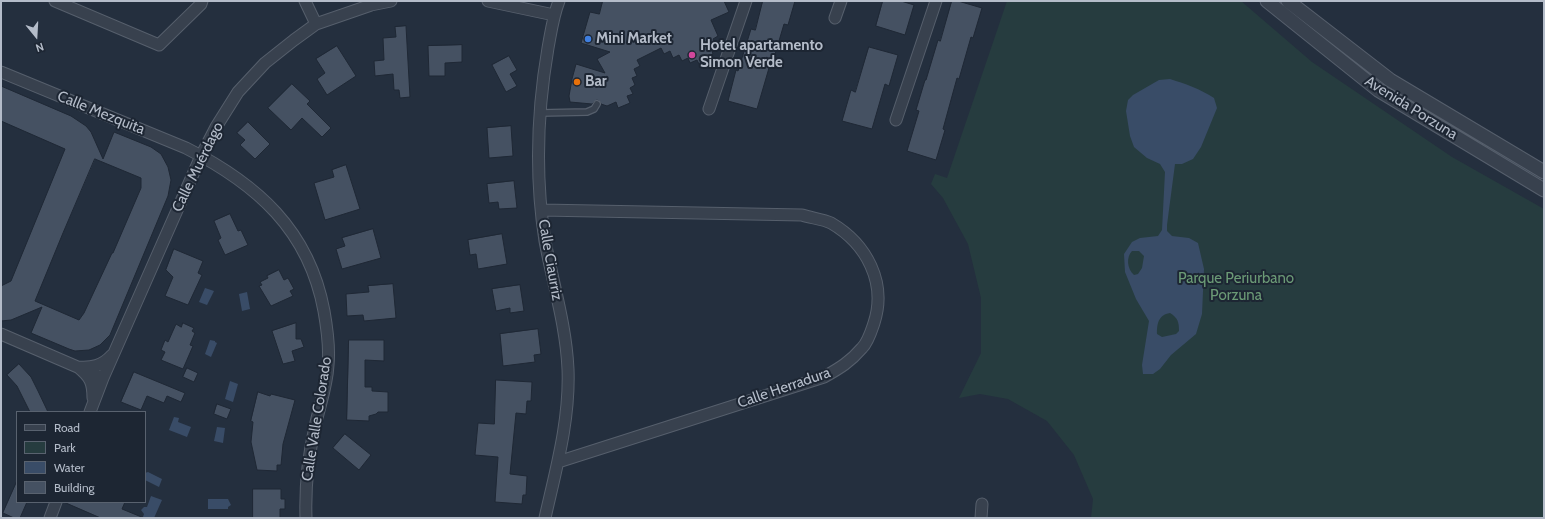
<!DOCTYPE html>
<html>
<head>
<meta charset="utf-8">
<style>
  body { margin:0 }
  #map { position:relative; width:1545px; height:519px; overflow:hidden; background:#242f3e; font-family:Cabin,sans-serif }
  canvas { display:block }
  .frame { position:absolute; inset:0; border:2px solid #b4bcc9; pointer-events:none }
  .legend { position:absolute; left:16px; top:411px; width:130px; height:92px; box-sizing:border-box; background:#1d2633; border:1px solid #59626f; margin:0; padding:5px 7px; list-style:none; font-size:12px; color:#b4bcc9 }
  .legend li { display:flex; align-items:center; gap:8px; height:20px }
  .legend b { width:20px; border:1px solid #59626f }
  .north { position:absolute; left:16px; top:16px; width:40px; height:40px; -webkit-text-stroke:3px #1d2633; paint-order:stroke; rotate:162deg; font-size:11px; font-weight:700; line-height:16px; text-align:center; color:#b4bcc9 }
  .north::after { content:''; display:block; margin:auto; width:14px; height:18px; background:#b4bcc9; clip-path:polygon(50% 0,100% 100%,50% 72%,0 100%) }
</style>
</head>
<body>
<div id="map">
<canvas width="1545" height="519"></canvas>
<div class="frame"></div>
<ul class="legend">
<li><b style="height:5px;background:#38414e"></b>Road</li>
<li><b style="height:11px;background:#263c3f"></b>Park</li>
<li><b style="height:11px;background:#394c67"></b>Water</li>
<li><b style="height:11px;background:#455162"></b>Building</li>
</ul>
<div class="north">N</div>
</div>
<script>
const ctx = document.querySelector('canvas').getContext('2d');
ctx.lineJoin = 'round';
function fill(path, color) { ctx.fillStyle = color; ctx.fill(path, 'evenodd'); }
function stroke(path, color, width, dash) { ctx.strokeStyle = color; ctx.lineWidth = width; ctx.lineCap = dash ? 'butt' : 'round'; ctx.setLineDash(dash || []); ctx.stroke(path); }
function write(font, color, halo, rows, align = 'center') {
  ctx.font = font + ' Cabin,sans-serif'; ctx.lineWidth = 4; ctx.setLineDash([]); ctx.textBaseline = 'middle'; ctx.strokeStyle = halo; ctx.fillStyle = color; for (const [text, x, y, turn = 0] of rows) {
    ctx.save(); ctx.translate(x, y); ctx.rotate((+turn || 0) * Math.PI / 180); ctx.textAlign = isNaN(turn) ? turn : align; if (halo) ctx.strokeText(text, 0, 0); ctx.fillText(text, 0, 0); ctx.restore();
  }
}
const green = new Path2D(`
  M1007 1H1241L1312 62 1452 157 1544 209V518H1091L1093 499 1074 455 1047 421 1008 399 980 394 959 398 981 353V298L968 244 943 198 931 184 935 174 947 178Z`);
const water = new Path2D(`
  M1170 79C1186 84 1200 89 1214 98L1217 108 1201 147 1193 159 1182 164H1175L1167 225V231L1172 236 1189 238 1198 243 1204 269 1202 314 1196 334 1171 355 1160 369 1153 374H1143L1142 365 1149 321 1136 299 1125 272 1124 254 1132 242 1140 238 1158 236 1162 230 1165 172 1160 164 1147 158 1134 147 1130 136 1126 111 1128 100 1133 95 1159 80ZM1132 251H1139L1144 256 1142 268 1138 274 1134 275C1127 269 1126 257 1132 251ZM1170 313C1178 318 1179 322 1179 331L1176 334 1162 337 1157 334C1157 324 1158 315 1170 313Z
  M205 288 214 291 207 305 199 302Z
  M247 292 250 309 242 311 239 294Z
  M210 340 215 341V342L217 343 211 357 205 354Z
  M230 381 238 384 233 402 225 399Z
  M174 417 179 418 178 422 191 427 187 437 169 430Z
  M217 427 225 428 223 443 214 441Z
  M148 472 162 479 159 487 145 480V473Z
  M151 496 162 500 154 518 143 517 144 514 141 510 144 507H147Z
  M208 499H228L231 505 228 507V509H208Z`);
const building = new Path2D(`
  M603 1H724L729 12 711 20 718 36 713 39 716 45 711 48 713 54 708 56 711 61 700 66 697 60 690 63 688 58 682 61 679 55 673 58 670 51 664 54 661 48 637 60 640 66 634 69 637 76 632 78 635 85 630 88 633 94 627 96 630 103 618 108 616 102 607 106 601 104 600 102 597 100 595 101 592 104 570 102 569 96 572 79 576 64 605 73 597 59 610 52 581 43 590 12 599 14Z
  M763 1H795L788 25 784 24 771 68H769L757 109 728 101 736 70 738 71 751 29 755 30Z
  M883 1H901L914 5 905 35 876 26Z
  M952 1H958L982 8 973 38 971 37 959 79 957 78 943 129 945 130 936 160 907 151 919 111 916 110 925 80H926L938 40 940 41Z
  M406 26 410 97 400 98 399 90H394L393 74 375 76 374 61 384 60 383 38 396 37 395 27Z
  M462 45V62L445 63V76H429L428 46Z
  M337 46 356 76 327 95 317 79 325 73 316 59Z
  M869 47 898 55 889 86 885 84 872 129 842 121 851 90 855 92Z
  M509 56 517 70 510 74 517 86 506 92 492 65Z
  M292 84 310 101 307 104 331 128 322 137 302 118 291 130 268 108Z
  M1 86 71 116 86 126 91 132 103 159 114 132 151 147 161 154 168 167 171 180 168 196 110 335 100 345 89 350 75 351 69 349 31 333 42 307 11 320 1 321V286L11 281 65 149 1 121ZM95 159 141 178V188L113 253H112L84 313 79 320 35 301 63 233Z
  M248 122 270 144 255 159 240 145 245 140 237 133Z
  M511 126 513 156 489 158 487 128Z
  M346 165 360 209 325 220 314 183 334 177 332 170Z
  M514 181 517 208 499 209 498 202 489 203 487 184Z
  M230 214 238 231 241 230 248 245 225 255 218 240 221 238 214 221Z
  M373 229 381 258 342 269 336 249 345 246 342 238Z
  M502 234 507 264 478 269 476 254 470 255 468 240Z
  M174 249 203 261 198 273 202 275 188 305 165 296 173 277 166 270Z
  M279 270 284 280 288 278 294 289 290 291 293 296 271 306 259 286 262 285 260 282 268 278 267 276Z
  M393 284 396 318 364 321 363 315 347 316 346 294 369 292 368 286Z
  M520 285 524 311 510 313V308L496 311 492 289Z
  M183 323 194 328 192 331 195 333 190 345 193 346 183 369 161 360 165 352 161 350 165 340 168 342 176 324 181 327Z
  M296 323V339H301L304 347 292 351 295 361 283 364 272 331Z
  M538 329 541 354 534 355 535 362 503 366 500 334Z
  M349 340H384V361L365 360V387H372V391L388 392V412H378L376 414 369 416V421L347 420Z
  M19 364 31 377 38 391 48 412H30L17 386 7 375Z
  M187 368 198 373 194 382 183 377Z
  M134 372 185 393 181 402 167 396 164 403 147 396 141 410 121 402Z
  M496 380 532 382 531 401H527L526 414 516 413 510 474 527 476 526 495H523L522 504 495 502 498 457 475 455 478 423 494 424Z
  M258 392 270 396 271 394 295 400 283 444 281 465H277V471L257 470 251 442 253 422 251 421Z
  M217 404 231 409 227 419 214 414Z
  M345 434 371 455 359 470 333 448Z
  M17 481V502H27L20 518H14L3 513Z
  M253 489H281V499H285V509H280V518H253Z
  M64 502H125L122 509 144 518H101Z`);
const service = new Path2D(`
  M540 113 587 112 594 109 597 104`);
const minor = new Path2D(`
  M55 1 159 45 201 4 202 1
  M305 1 316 24
  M488 1 554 15
  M835 18 841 1
  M1 72 186 148C257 184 309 230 324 311 327 328 330 347 328 365 327 387 319 407 315 427 308 457 305 488 306 518
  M709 109 746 1
  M896 120 936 1
  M542 210 802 215C811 218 823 219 831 223 867 244 887 283 874 323 871 332 868 342 862 348 850 362 840 368 824 377L558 462
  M1 334 103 378
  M93 398C93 382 90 377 78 367 92 368 102 366 112 355
  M90 412 103 378 201 156 216 127 238 92 265 63 294 40 316 24 371 5 391 1
  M50 518 56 502
  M545 518C556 469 570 420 568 369 566 325 553 284 545 241 535 177 537 112 548 48 551 32 553 16 559 1
  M981 518 982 504`);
const tertiary = new Path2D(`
  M1267 1 1378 90 1544 190
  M1288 1 1390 80 1544 172`);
const markers = [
  [588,39,4,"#3f7fe0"],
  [692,55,4,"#d1479c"],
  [577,82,4,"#e8710a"]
];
const poiNames = [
  ["Mini Market",596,39],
  ["Hotel apartamento",700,46],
  ["Simon Verde",700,63],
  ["Bar",585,82]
];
const streetNames = [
  ["Avenida Porzuna",1411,108,32],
  ["Calle Mezquita",101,113,22],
  ["Calle Muérdago",198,167,-64],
  ["Calle Ciaurriz",550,260,80],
  ["Calle Herradura",784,388,-19],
  ["Calle Valle Colorado",317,419,-81]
];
const parkNames = [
  ["Parque Periurbano",1236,279],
  ["Porzuna",1236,296]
];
fill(green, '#263c3f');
fill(water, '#394c67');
fill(building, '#455162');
stroke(building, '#1f2835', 1);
stroke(service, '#565f6c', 8);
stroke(minor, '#565f6c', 13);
stroke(tertiary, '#565f6c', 15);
stroke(service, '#38414e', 5.5);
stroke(minor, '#38414e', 11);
stroke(tertiary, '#38414e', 13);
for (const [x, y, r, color] of markers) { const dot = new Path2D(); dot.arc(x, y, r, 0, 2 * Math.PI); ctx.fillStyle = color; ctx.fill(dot); stroke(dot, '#1d2633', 1.5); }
write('bold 15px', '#b4bcc9', '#1d2633', poiNames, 'left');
write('15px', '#b4bcc9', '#1d2633', streetNames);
write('15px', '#6b9a76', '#1d2633', parkNames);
</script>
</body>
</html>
